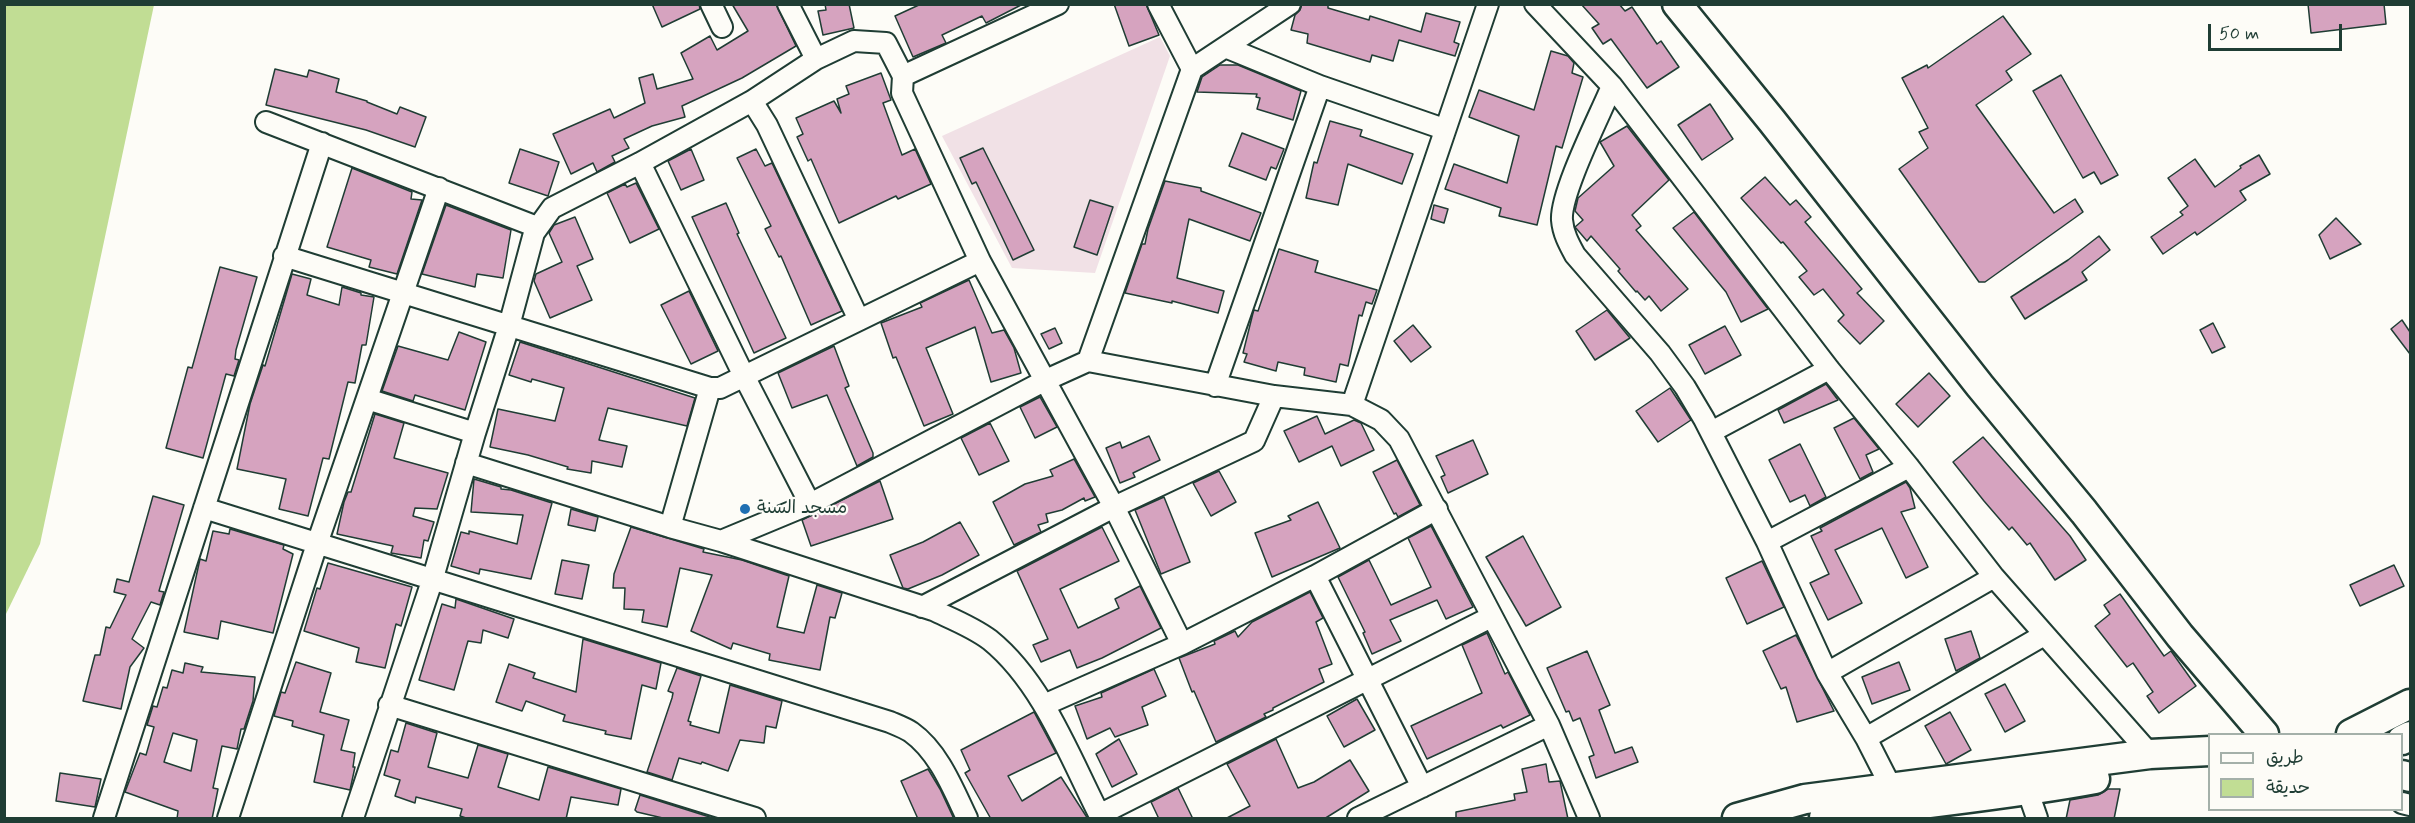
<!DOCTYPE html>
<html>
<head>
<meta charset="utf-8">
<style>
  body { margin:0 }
  #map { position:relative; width:2415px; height:823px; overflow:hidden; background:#fdfcf7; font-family:Mynerve,"Playpen Sans Arabic",sans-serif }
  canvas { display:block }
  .frame { position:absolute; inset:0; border:6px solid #1f3d34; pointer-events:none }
  .legend { position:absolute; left:2208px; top:733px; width:195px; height:78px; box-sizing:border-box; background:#fdfcf7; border:2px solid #a4b0a9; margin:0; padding:8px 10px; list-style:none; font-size:18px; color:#1f3d34 }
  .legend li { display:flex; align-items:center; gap:12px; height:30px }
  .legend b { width:30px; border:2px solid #a4b0a9 }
  .scale { position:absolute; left:2208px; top:24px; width:134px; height:27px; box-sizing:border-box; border:3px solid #1f3d34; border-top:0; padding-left:8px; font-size:18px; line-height:21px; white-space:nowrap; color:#1f3d34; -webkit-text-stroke:4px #fdfcf7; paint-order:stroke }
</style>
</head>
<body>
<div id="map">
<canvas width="2415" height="823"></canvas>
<div class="frame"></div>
<ul class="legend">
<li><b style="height:8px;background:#fdfcf7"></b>طريق</li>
<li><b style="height:16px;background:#c1dd94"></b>حديقة</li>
</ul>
<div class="scale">50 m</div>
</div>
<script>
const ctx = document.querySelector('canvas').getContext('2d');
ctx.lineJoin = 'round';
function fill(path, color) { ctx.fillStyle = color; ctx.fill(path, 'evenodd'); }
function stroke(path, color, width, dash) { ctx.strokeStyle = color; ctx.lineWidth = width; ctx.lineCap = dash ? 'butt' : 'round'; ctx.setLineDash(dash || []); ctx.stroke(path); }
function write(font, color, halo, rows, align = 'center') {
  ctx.font = font + ' Mynerve,"Playpen Sans Arabic",sans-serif'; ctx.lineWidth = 4.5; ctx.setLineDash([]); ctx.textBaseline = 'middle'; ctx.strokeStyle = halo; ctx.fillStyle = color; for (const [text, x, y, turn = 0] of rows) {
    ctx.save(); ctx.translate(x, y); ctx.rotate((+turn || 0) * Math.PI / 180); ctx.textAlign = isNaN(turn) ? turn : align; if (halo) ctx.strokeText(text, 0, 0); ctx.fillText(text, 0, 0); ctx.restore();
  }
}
const built = new Path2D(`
  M1160 37 1170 56 1095 273 1012 268 942 136Z`);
const green = new Path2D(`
  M5 4 154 5 40 544 5 616Z`);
const building = new Path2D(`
  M652 4H699L700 9 662 27Z
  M732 4H776L796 46 742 78 682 106 685 117 652 126 624 139 629 148 612 156 615 162 597 172 593 163 571 174 553 134 610 109 614 118 645 103 639 78 653 74 657 89 693 79 681 53 710 36 717 50 748 31Z
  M825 4H849L854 28 823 35 818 11 826 10Z
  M921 4H1023L986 23 982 16 942 35 946 43 913 57 895 16Z
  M1114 4H1146L1159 35 1129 46Z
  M1302 4H1328V8L1369 20 1370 16 1421 32 1426 13 1460 22 1454 42 1459 44 1455 56 1399 40 1393 61 1372 55 1370 62 1307 43 1308 34 1291 30 1295 15 1300 10Z
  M1581 4H1619L1625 11 1632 7 1657 44 1661 41 1679 67 1647 88 1611 39 1603 44 1592 28 1599 24Z
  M2308 4H2384L2386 24 2311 33Z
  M2003 16 2031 54 2006 71 2012 80 1976 105 2054 213 2075 199 2083 212 1985 282H1979L1899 169 1928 148 1919 132 1928 128 1902 78 1927 65 1928 68Z
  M1551 51 1568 56 1574 63 1572 73 1583 77 1562 148 1556 146 1537 225 1499 216 1501 208 1445 189 1454 164 1507 183 1519 136 1469 117 1479 90 1534 110Z
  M1220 65H1238L1301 91 1293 120 1257 109 1260 98 1256 97 1257 94 1197 92 1202 77Z
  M275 69 307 77 309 70 339 79 336 92 367 101V102L397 114 400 107 426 117 415 147 366 130 266 105Z
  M881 73 891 100 883 103 902 155 915 149 931 184 898 199 896 196 839 223 811 159 808 161 797 137 803 134 796 118 834 101 841 113 837 99 849 94 846 86Z
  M2061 75 2118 175 2101 184 2094 172 2083 178 2033 91Z
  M1710 104 1733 139 1702 160 1678 125Z
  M1330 121 1362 130 1360 136 1413 154 1402 184 1348 164 1338 205 1306 198 1314 162 1317 163Z
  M1627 126 1669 180 1632 215 1641 226 1636 230 1688 289 1661 311 1649 296 1645 300 1637 291 1636 292 1618 271 1620 269 1591 236 1587 241 1575 227 1583 220 1575 211 1578 198 1614 166 1600 142Z
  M1242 133 1284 149 1276 169 1271 167 1266 180 1229 166Z
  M983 148 1034 250 1013 260 976 182 972 184 960 158Z
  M520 149 559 162 548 196 509 183Z
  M691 149 704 180 681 190 668 161Z
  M756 149 765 166 772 163 842 311 811 325 781 256 779 257 765 229 771 226 737 158Z
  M2259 155 2270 174 2240 191 2246 200 2197 235 2195 232 2163 254 2151 237 2183 215 2180 212 2188 206 2168 178 2195 159 2215 187 2241 168 2240 166Z
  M352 168 412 192 411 199 422 200 397 274 369 267 371 260 327 247Z
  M1765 177 1790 205 1796 200 1811 217 1805 222 1862 289 1857 293 1884 321 1860 344 1838 321 1844 315 1823 289 1814 295 1799 277 1807 271 1783 242 1781 243 1741 198Z
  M1165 181 1201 188V191L1261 213 1250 241 1189 219 1177 278 1224 291 1218 313 1172 301V303L1125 293 1142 244H1145L1148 229Z
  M636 183 659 229 630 243 607 193 625 184 627 187Z
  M1090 200 1113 207 1097 255 1074 247Z
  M726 203 739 233 737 234 786 338 754 353 692 217Z
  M446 205 511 230 503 278 477 274 475 287 422 274Z
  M1434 205 1448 209 1444 223 1431 219Z
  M1694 212 1768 309 1741 322 1726 292 1673 228Z
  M575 217 593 259 577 266 592 300 550 318 534 281 536 274 562 262 549 233 554 225Z
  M2336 218 2361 244 2330 259 2319 235Z
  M2099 236 2110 250 2082 272 2087 280 2025 319 2011 297 2068 260Z
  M1279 249 1318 261 1315 272 1377 290 1372 304 1366 302 1362 316 1359 315 1348 366 1340 364 1336 382 1304 375 1305 368 1278 362 1276 371 1244 362 1247 354 1243 353 1253 313 1254 310 1258 311Z
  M220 267 257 277 236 350 235 359 239 360 234 376 226 374 203 458 166 448 188 367 192 368Z
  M292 274 311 279 307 295 339 305 342 287 361 293V295L374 297 366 345H362L355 383 348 382 329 459 323 458 308 516 279 509 286 479 237 469 250 404 263 365 265 366Z
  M969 280 992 333 1004 330 1014 348 1021 373 991 382 975 327 926 348 953 414 924 426 896 357 893 358 881 323 922 307 920 303Z
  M689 291 718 351 691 364 661 305Z
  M1607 310 1630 338 1595 360 1576 331Z
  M2402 320 2410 332V354L2391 329Z
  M2213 323 2225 347 2212 353 2200 330Z
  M1413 325 1431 347 1411 362 1394 341Z
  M1725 326 1741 355 1705 374 1689 345Z
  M1055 328 1062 343 1049 349 1041 334Z
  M459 332 486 342 465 410 415 395 413 401 382 391 398 346 448 360Z
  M520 342 695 398 687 426 608 408 599 440 627 446 622 467 592 461 591 473 567 469 568 467 528 455 490 447 498 409 555 421 564 388 532 379 531 382 509 375Z
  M834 346 849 386 845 388 873 453V457L857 466 827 395 792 408 778 373Z
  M1929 373 1950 396 1918 427 1896 404Z
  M1826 384 1838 400 1784 423 1778 410Z
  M1670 388 1691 420 1658 442 1636 411Z
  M1040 397 1057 427 1035 438 1020 407Z
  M375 414 404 423 394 458 448 473 437 509 415 508 413 516 434 522 428 541 424 540 421 558 391 553 393 546 337 534 344 502 348 492H351Z
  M1317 416 1325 434 1354 420 1361 423 1374 450 1341 466 1332 446 1299 462 1284 431Z
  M1854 418 1879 449 1866 455 1873 472 1860 479 1834 428Z
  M990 423 1009 461 979 475 961 438Z
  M1149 436 1160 460 1133 473 1135 477 1120 483 1106 448 1120 442 1122 448Z
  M1983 437 2070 536 2086 560 2055 580 2030 543 2027 545 2012 527 2009 530 1984 501 1953 462Z
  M1473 440 1488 474 1448 493 1441 477 1445 475 1436 456Z
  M1800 444 1826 497 1810 506 1805 495 1790 502 1769 460Z
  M1074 459 1095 497 1085 501 1084 498 1062 510 1046 514 1048 522 1038 525 1041 532 1014 545 993 502 1025 484 1053 476 1050 470Z
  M1397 460 1420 505 1398 517 1396 513 1394 514 1373 472Z
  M1219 471 1236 502 1211 516 1193 483Z
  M474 479 501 487V489L511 490 552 503 531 579 480 569 479 574 451 566 461 532 469 534V531L517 544 523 515 471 512Z
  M880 481 893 519 811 546 802 520Z
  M1906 482 1910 488 1915 508 1901 512 1928 567 1906 578 1882 528 1835 550 1862 603 1828 620 1810 583 1829 574 1811 536 1822 531 1820 528Z
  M153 496 184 505 159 591 164 592 160 605 151 602 132 639 144 648 130 667 121 709 83 701 95 655H100L106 627 110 628 126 595 114 592 117 579 129 582Z
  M1164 497 1190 562 1161 574 1135 510Z
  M1318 502 1340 548 1272 577 1255 533 1291 520 1288 516Z
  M571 509 598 517 595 531 568 525Z
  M960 522 979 555 942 575 908 589 903 588 890 555 923 542Z
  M1431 526 1473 607 1446 619 1437 600 1390 620 1401 641 1372 654 1363 633 1365 632 1338 577 1369 560 1391 605 1431 587 1408 538Z
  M631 527 704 549 703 552 742 560 789 576 777 627 804 633 817 585 842 593 835 618 830 617 820 670 769 660 770 654 733 643 731 649 691 631 712 575 680 568 667 627 642 622 644 610 624 609 625 588H613L614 574Z
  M1102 527 1119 561 1060 589 1078 628 1119 608 1115 599 1140 586 1161 628 1102 658 1077 668 1070 650 1041 662 1033 645 1048 639 1017 571Z
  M230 529 284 545 283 549 293 554 273 633 221 621 218 639 184 632 200 559 206 561 213 531 229 534Z
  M1523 536 1561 607 1526 626 1486 557Z
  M562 560 589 565 582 599 555 594Z
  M1762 561 1784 607 1747 624 1726 578Z
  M328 563 412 587 401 626 396 624 385 668 356 662 359 648 304 631 317 588 320 589Z
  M2394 565 2404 586 2360 606 2350 585Z
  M1310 592 1323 618 1316 622 1332 664 1319 669 1324 682 1273 708V710L1264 714 1266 717 1216 742 1194 691 1192 692 1179 658 1215 644 1214 641 1235 631 1238 637 1252 622Z
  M2120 594 2164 656 2171 651 2196 686 2159 713 2147 696 2153 692 2133 663 2127 667 2095 626 2110 614 2104 605Z
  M456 599 514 619 508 638 483 630 481 643 468 641 454 690 419 680 442 604 455 608Z
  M1971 631 1980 658 1956 671 1945 639Z
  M1487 633 1505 674 1508 672 1530 715 1503 728 1501 725 1427 759 1411 726 1482 693 1462 645Z
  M1796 635 1834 711 1797 722 1786 687 1781 689 1763 651Z
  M583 639 661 663 656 689 642 685 631 739 605 734 606 731 563 721 565 715 526 701 522 711 496 702 509 664 535 673 533 678 576 692Z
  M1587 651 1610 705 1599 710 1615 753 1632 747 1638 762 1596 778 1589 757 1594 755 1580 718 1573 721 1569 711 1566 712 1547 668Z
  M296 662 331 673 320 712 349 720 341 750 355 753 353 767H355L350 790 314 782 324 735 292 726 293 721 274 716 281 692 285 693Z
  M1899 662 1910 690 1872 704 1862 677Z
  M185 663 203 667 201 672 255 677 253 701 244 729H241L237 749 222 746 213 788 218 789 212 819H177L178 811 125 792 140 753 146 755 154 727 147 725 153 706 157 707 163 687 167 688 172 670 183 673ZM173 733 197 740 191 771 164 762Z
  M677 668 701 676 688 721 691 722 690 725 719 733 730 685 782 701 776 728 766 726 764 743 740 740 728 771 702 762 701 764 679 758 672 780 647 772 672 698 673 693 668 691Z
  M1154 669 1166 696 1142 707 1148 725 1115 737 1110 728 1087 739 1075 706 1102 697 1101 693Z
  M2005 684 2025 721 2005 732 1985 694Z
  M1357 699 1375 730 1344 747 1327 716Z
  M1034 712 1056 753 1008 776 1022 801 1061 777 1088 819H991L965 773 970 770 961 750Z
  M1950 712 1971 750 1946 764 1925 726Z
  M406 723 437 733 428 767 468 778 478 745 508 754 498 787 539 800 548 767 621 789 618 805 571 797 566 819H469L460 816 462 809 416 797 415 803 395 796 400 780 384 775 391 750 398 752Z
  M1119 739 1137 774 1112 787 1096 754Z
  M1276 739 1298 788 1314 782 1350 760 1369 791 1324 819H1225L1250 806 1227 764Z
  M1546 764 1549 782 1560 781 1568 819H1456V812L1515 800 1514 794 1527 792 1522 769Z
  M928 769 940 789 954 819H918L901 781Z
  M60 773 101 779 95 807 56 801Z
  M1178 788 1193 819H1159L1151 802Z
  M2108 789H2120L2114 819H2066L2070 800 2098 795Z
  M640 795 716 819H667L637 812 635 810Z`);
const minor = new Path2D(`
  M711 4 722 27
  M788 4 816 59
  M1158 4 1192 69
  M1535 4 1612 86 1829 369 1909 467 1994 577 2150 754
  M1225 47 1320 86 1444 129
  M903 76 1058 4
  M1612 86C1600 115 1560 193 1562 220 1563 233 1569 244 1575 255L1660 353 1685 387 1704 419 1767 542 1827 673 1866 738 1892 789
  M752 101 767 125 859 320
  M266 122 537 227
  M640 163 744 376 810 504
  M284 256 710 388H720L980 261
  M1088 361 1192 69 1290 4
  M1215 386 1320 86
  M367 399 475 433
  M1352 405 1488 4
  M1711 432 1829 369
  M466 463 670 527 721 541 933 610C952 619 973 627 990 640 1043 683 1070 758 1101 818
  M204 508 890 722C897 725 905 728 911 732 939 752 953 789 967 818
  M670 527 710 388
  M721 541 810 504 1046 380 1088 361 1274 396 1352 405 1381 420 1399 439 1549 725 1589 818
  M1767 542 1909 467
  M1315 576 1422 787
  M922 607 1114 507 1254 441 1274 396
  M1827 673 1994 577
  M389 705 755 818
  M1044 705 1182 644 1315 576 1437 509
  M1866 738 2044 635
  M2027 778 2028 792 2037 818
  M2402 803 2410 805
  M1099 815 1491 617
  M104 818 322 143
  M228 818 317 544 439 188
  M353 818 432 581 475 433 509 326 534 233 552 208 640 163 752 101 816 59 854 41 886 43 903 76 902 93 980 261 1114 507 1182 644
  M1358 818 1549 725`);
const secondary = new Path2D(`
  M1677 4 1772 121 1980 386 2084 512 2180 636 2264 734
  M2351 734 2410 704
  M2402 740 2410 736
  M2402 775 2410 777
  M1737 818 1805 799 2150 754 2210 751
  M1824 818C1914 803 2005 796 2095 779`);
const markers = [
  [745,509,6,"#1f6fb2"]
];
const poiNames = [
  ["مسجد السنة",757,509]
];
fill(built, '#f1e1e6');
fill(green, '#c1dd94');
fill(building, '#d6a3bf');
stroke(building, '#1f3d34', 1.5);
stroke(minor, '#1f3d34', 24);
stroke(secondary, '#1f3d34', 33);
stroke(minor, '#fdfcf7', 20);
stroke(secondary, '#fdfcf7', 28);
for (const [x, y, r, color] of markers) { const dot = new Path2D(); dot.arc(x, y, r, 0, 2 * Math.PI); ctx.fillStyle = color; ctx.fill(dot); stroke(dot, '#fdfcf7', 2); }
write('18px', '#1f3d34', '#fdfcf7', poiNames, 'left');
</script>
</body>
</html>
